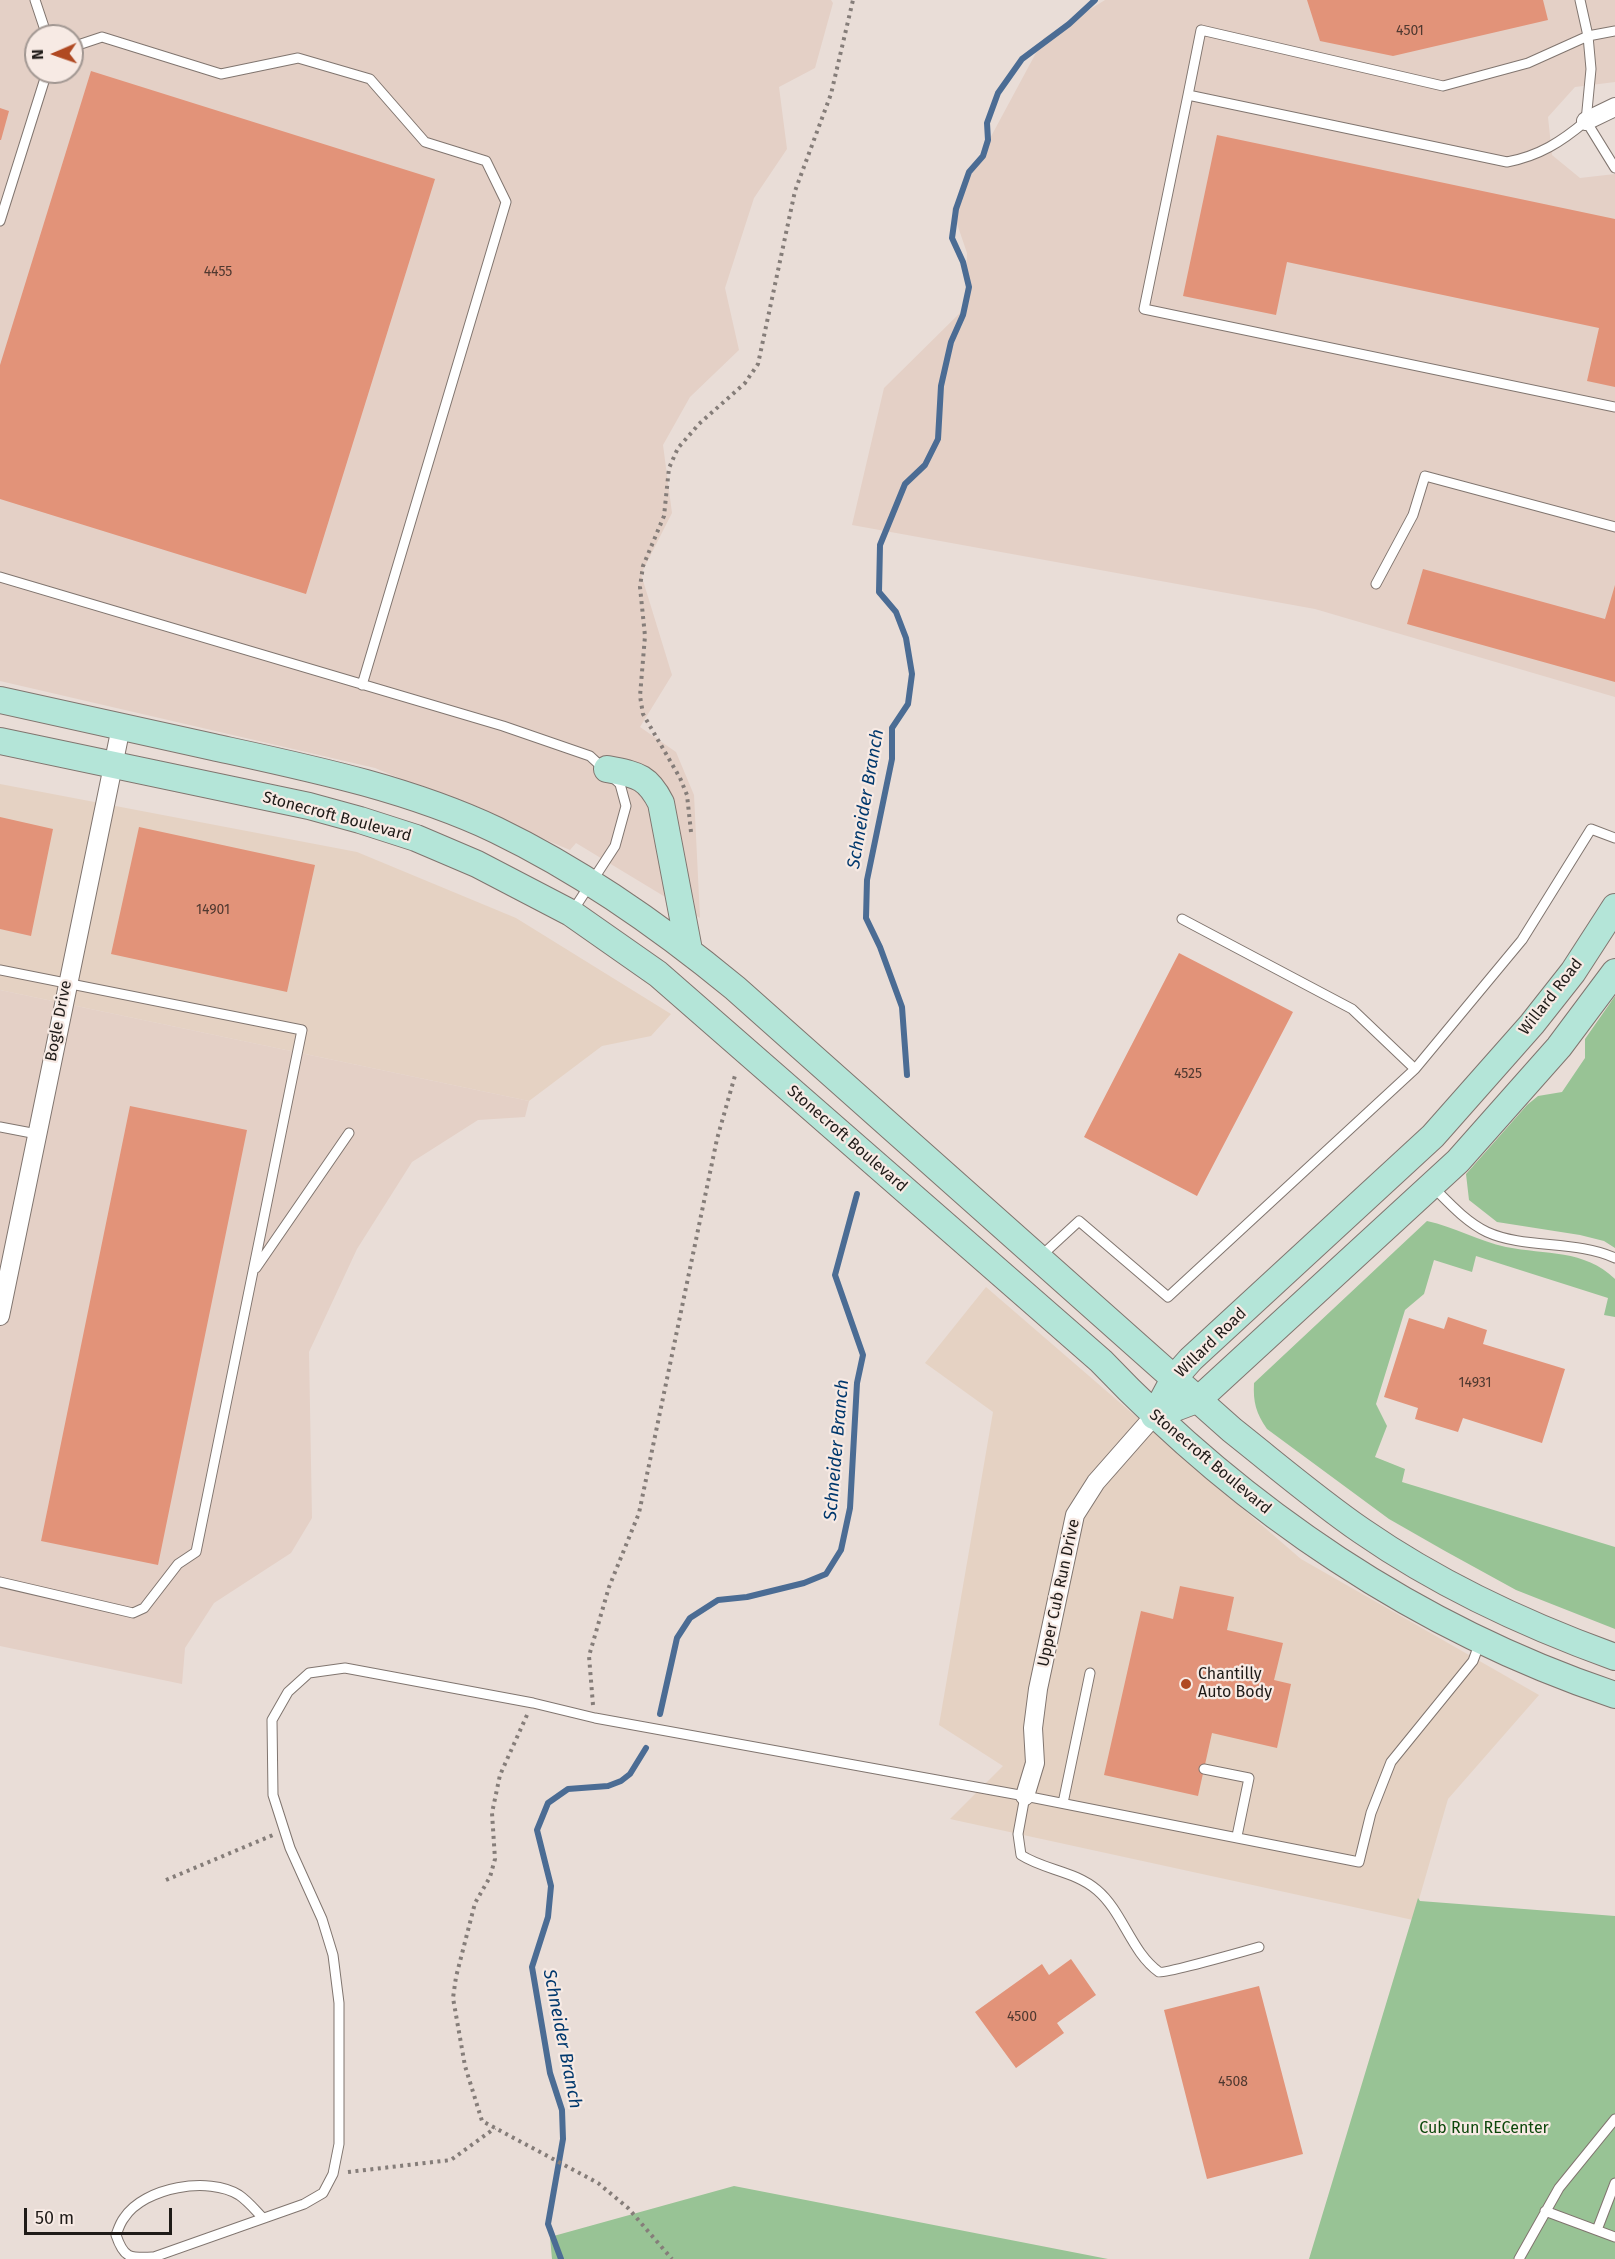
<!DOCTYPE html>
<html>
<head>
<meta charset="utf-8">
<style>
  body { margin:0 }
  #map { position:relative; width:1615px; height:2259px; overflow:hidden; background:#e9ddd7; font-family:"Fira Sans",sans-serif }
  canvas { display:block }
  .north { position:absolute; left:24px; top:24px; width:60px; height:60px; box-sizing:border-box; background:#f7eae4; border:2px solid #a19792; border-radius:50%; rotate:268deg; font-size:16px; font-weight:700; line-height:24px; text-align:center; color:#1f1b18 }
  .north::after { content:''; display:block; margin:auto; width:21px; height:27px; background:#b04922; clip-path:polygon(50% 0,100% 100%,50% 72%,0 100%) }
  .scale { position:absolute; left:24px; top:2208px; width:148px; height:27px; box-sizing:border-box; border:3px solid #1f1b18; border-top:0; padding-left:8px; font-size:18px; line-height:21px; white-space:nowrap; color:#1f1b18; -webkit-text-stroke:4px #f7eae4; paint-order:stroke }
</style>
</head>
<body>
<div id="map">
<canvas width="1615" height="2259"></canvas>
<div class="north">N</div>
<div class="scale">50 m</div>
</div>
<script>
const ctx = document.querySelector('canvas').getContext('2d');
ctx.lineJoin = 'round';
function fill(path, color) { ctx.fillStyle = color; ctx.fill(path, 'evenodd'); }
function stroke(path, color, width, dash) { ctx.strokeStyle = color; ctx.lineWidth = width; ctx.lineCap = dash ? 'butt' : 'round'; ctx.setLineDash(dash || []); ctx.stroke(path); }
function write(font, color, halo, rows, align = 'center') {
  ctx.font = font + ' "Fira Sans",sans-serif'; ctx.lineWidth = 4.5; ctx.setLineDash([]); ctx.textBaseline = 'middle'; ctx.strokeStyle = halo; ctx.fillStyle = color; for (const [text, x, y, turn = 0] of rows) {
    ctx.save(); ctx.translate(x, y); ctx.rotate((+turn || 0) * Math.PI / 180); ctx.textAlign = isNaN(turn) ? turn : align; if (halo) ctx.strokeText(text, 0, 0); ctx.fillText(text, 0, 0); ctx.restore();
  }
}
const commercial = new Path2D(`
  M0 784 357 852 516 918 671 1014 651 1036 602 1046 529 1101 0 990Z
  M986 1287 1301 1559 1539 1695 1448 1799 1413 1920 950 1819 1003 1766 939 1725 993 1412 925 1363Z`);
const built = new Path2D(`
  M0 0H831L833 3 815 68 779 87 787 149 754 198 725 288 739 350 690 397 663 445 672 513 641 574 672 675 640 727 676 752 694 795 700 918 576 843 570 850 375 768 0 681ZM36 36H72V72H36Z
  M1105 0H1615V82L1575 87 1548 117 1552 155 1580 178 1615 174V697L1315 609 852 525 884 388 965 308 967 253 952 209 1044 38Z
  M0 990 529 1101 525 1117 478 1120 412 1162 357 1249 309 1352 312 1518 291 1553 214 1603 185 1648 182 1684 0 1646Z`);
const green = new Path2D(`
  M1615 996V1248L1604 1241 1580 1235 1497 1222 1469 1200 1466 1174 1527 1105 1538 1096 1562 1092 1585 1058V1039Z
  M1427 1221C1454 1227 1479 1241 1506 1247 1546 1255 1584 1249 1615 1279V1317L1604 1315 1608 1298 1476 1256 1472 1272 1434 1260 1424 1294 1405 1310 1376 1404 1387 1426 1375 1457 1405 1469 1402 1482 1615 1547V1629L1516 1590 1445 1551 1389 1519 1267 1429C1256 1413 1253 1402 1254 1383Z
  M1418 1898 1420 1901 1615 1916V2259H1309Z
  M734 2186 1108 2259H552L550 2237Z`);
const stream = new Path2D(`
  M907 1075 902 1007 880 947 866 918 867 880 892 759V728L908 704 912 674 906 638 896 612 879 592 880 545 905 484 925 465 938 439 941 386 951 342 963 315 969 287 963 262 952 238 956 209 969 172 983 156 988 140 987 123 998 93 1022 59 1069 24 1095 0
  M660 1714 677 1638 690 1618 718 1600 747 1597 804 1583 826 1574 841 1550 850 1508 857 1383 863 1355 835 1275 857 1194
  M561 2259 548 2224 563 2139 562 2110 550 2073 532 1967 548 1917 551 1886 537 1830 548 1803 568 1789 608 1786 621 1781 630 1774 646 1748`);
const building = new Path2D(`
  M1307 0H1543L1548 20 1393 56 1320 41Z
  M91 71 435 179 306 594 0 499V365Z
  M0 108 9 111 1 140H0Z
  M1217 135 1615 219V387L1587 381 1599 328 1287 262 1276 315 1183 296Z
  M1423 569 1605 619 1615 585V682L1407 624Z
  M0 817 53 829 31 936 0 929Z
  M139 827 315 865 287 992 111 954Z
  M1179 953 1293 1012 1197 1196 1084 1137Z
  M130 1106 247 1130 158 1565 41 1541Z
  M1448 1317 1487 1330 1483 1344 1565 1369 1542 1443 1463 1418 1458 1432 1415 1419 1418 1408 1384 1397 1409 1318 1444 1329Z
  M1180 1586 1234 1597 1227 1630 1283 1643 1274 1680 1291 1684 1277 1748 1212 1733 1198 1796 1104 1775 1141 1611 1173 1619Z
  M1071 1959 1096 1995 1057 2023 1064 2033 1016 2068 975 2012 1042 1964 1049 1975Z
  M1259 1986 1303 2154 1207 2179 1164 2010Z`);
const path = new Path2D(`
  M691 832 687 795 680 778 643 714 640 696 645 636 640 587 643 566 664 516 669 468 678 448 699 424 745 383 758 364 795 191 831 94 853 0
  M593 1705 589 1656 609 1587 639 1513 717 1139 736 1072
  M527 1715 500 1775 492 1813 495 1859 490 1877 475 1903 456 1977 453 1998 465 2066 482 2121 598 2183 628 2208 672 2259
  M166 1880 273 1835
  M348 2172 451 2160 495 2128`);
const lane = new Path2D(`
  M35 0 47 36
  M1580 0 1588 36 1615 31
  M72 47 102 37 221 74 298 58 370 79 425 142 486 161 506 202 362 685
  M1188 95 1201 30 1443 86 1528 63 1588 36 1591 69 1586 121 1615 168
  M1586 121C1561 142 1539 156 1507 162L1188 95 1144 309 1615 407
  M0 221 47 72
  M0 577 503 726 590 756 620 784 626 806 615 846 572 912
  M1376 584 1413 515 1425 476 1615 527
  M1182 919 1352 1009 1415 1069
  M0 970 302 1030 196 1552 178 1564 144 1608 133 1613 0 1582
  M0 1127 37 1134
  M1433 1187C1449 1203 1466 1222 1487 1232 1524 1249 1576 1240 1615 1258
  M1041 1256 1079 1221 1168 1297 1415 1069 1522 940 1591 829 1615 838
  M256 1268 349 1133
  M1204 1769 1249 1778 1237 1836
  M1025 1796 1018 1834 1021 1855C1044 1870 1075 1871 1097 1890 1123 1912 1131 1952 1159 1972 1164 1974 1245 1951 1259 1947
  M1063 1803 1090 1673
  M1545 2211 1615 2237
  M263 2218C256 2211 248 2201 239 2195 209 2176 144 2187 124 2218 120 2223 118 2230 116 2235 124 2259 130 2258 154 2257L304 2204 323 2193 333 2174 339 2144V2003L333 1955 322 1919 290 1848 273 1795 272 1720 288 1692 309 1673 345 1668 533 1703 595 1718 1025 1796 1359 1862 1371 1813 1391 1762 1473 1661 1480 1642
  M1597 2230 1615 2183
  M1519 2259 1559 2188 1615 2119`);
const street = new Path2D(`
  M1586 121 1615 107
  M0 1316 121 727
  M1025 1796 1035 1763 1033 1728 1038 1689 1075 1515 1096 1482 1154 1416`);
const secondary = new Path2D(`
  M0 700C71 716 142 732 213 747 309 768 407 788 496 830 583 872 661 927 735 988L1232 1430C1275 1464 1317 1500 1362 1531 1440 1585 1526 1625 1615 1657
  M0 741 309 806 360 820 416 838 477 864 571 913 658 974 1101 1361C1244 1511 1418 1629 1615 1695
  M607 769C636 775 647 775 661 803L689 950
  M1154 1416 1175 1377 1191 1359 1433 1136 1532 1024 1573 972 1615 907
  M1154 1416 1199 1399 1458 1161 1559 1047 1615 972`);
const markers = [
  [1186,1684,6,"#b04922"]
];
const numberNames = [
  ["4501",1410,31],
  ["4455",218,272],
  ["14901",213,910],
  ["4525",1188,1074],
  ["14931",1475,1383],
  ["4500",1022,2017],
  ["4508",1233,2082]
];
const streetNames = [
  ["Stonecroft Boulevard",337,817,15],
  ["Willard Road",1551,997,-52],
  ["Bogle Drive",59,1021,-79],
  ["Stonecroft Boulevard",847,1139,41],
  ["Willard Road",1211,1343,-44],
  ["Stonecroft Boulevard",1210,1462,40],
  ["Upper Cub Run Drive",1059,1593,-78]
];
const poiNames = [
  ["Chantilly",1198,1675],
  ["Auto Body",1198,1693]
];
const parkNames = [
  ["Cub Run RECenter",1484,2129]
];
const waterNames = [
  ["Schneider Branch",866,799,-80],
  ["Schneider Branch",837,1450,-85],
  ["Schneider Branch",562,2039,79]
];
fill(commercial, '#e5d2c3');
fill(built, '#e4d0c6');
fill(green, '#98c395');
stroke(stream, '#4b6c94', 6);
fill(building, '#e29379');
stroke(lane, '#80756f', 11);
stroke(street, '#80756f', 20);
stroke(secondary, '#80756f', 28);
stroke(path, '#857d79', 4, [3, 4.5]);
stroke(lane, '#fff', 9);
stroke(street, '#fff', 18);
stroke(secondary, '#b4e5d8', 26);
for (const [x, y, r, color] of markers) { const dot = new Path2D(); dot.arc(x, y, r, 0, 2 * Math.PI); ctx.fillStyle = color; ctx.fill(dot); stroke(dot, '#f7eae4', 2); }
write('14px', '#503930', null, numberNames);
write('16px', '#1f1b18', '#f7eae4', streetNames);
write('16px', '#1f1b18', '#f7eae4', poiNames, 'left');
write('16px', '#0c470b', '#f7eae4', parkNames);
write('italic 18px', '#00386d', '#f7eae4', waterNames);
</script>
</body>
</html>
